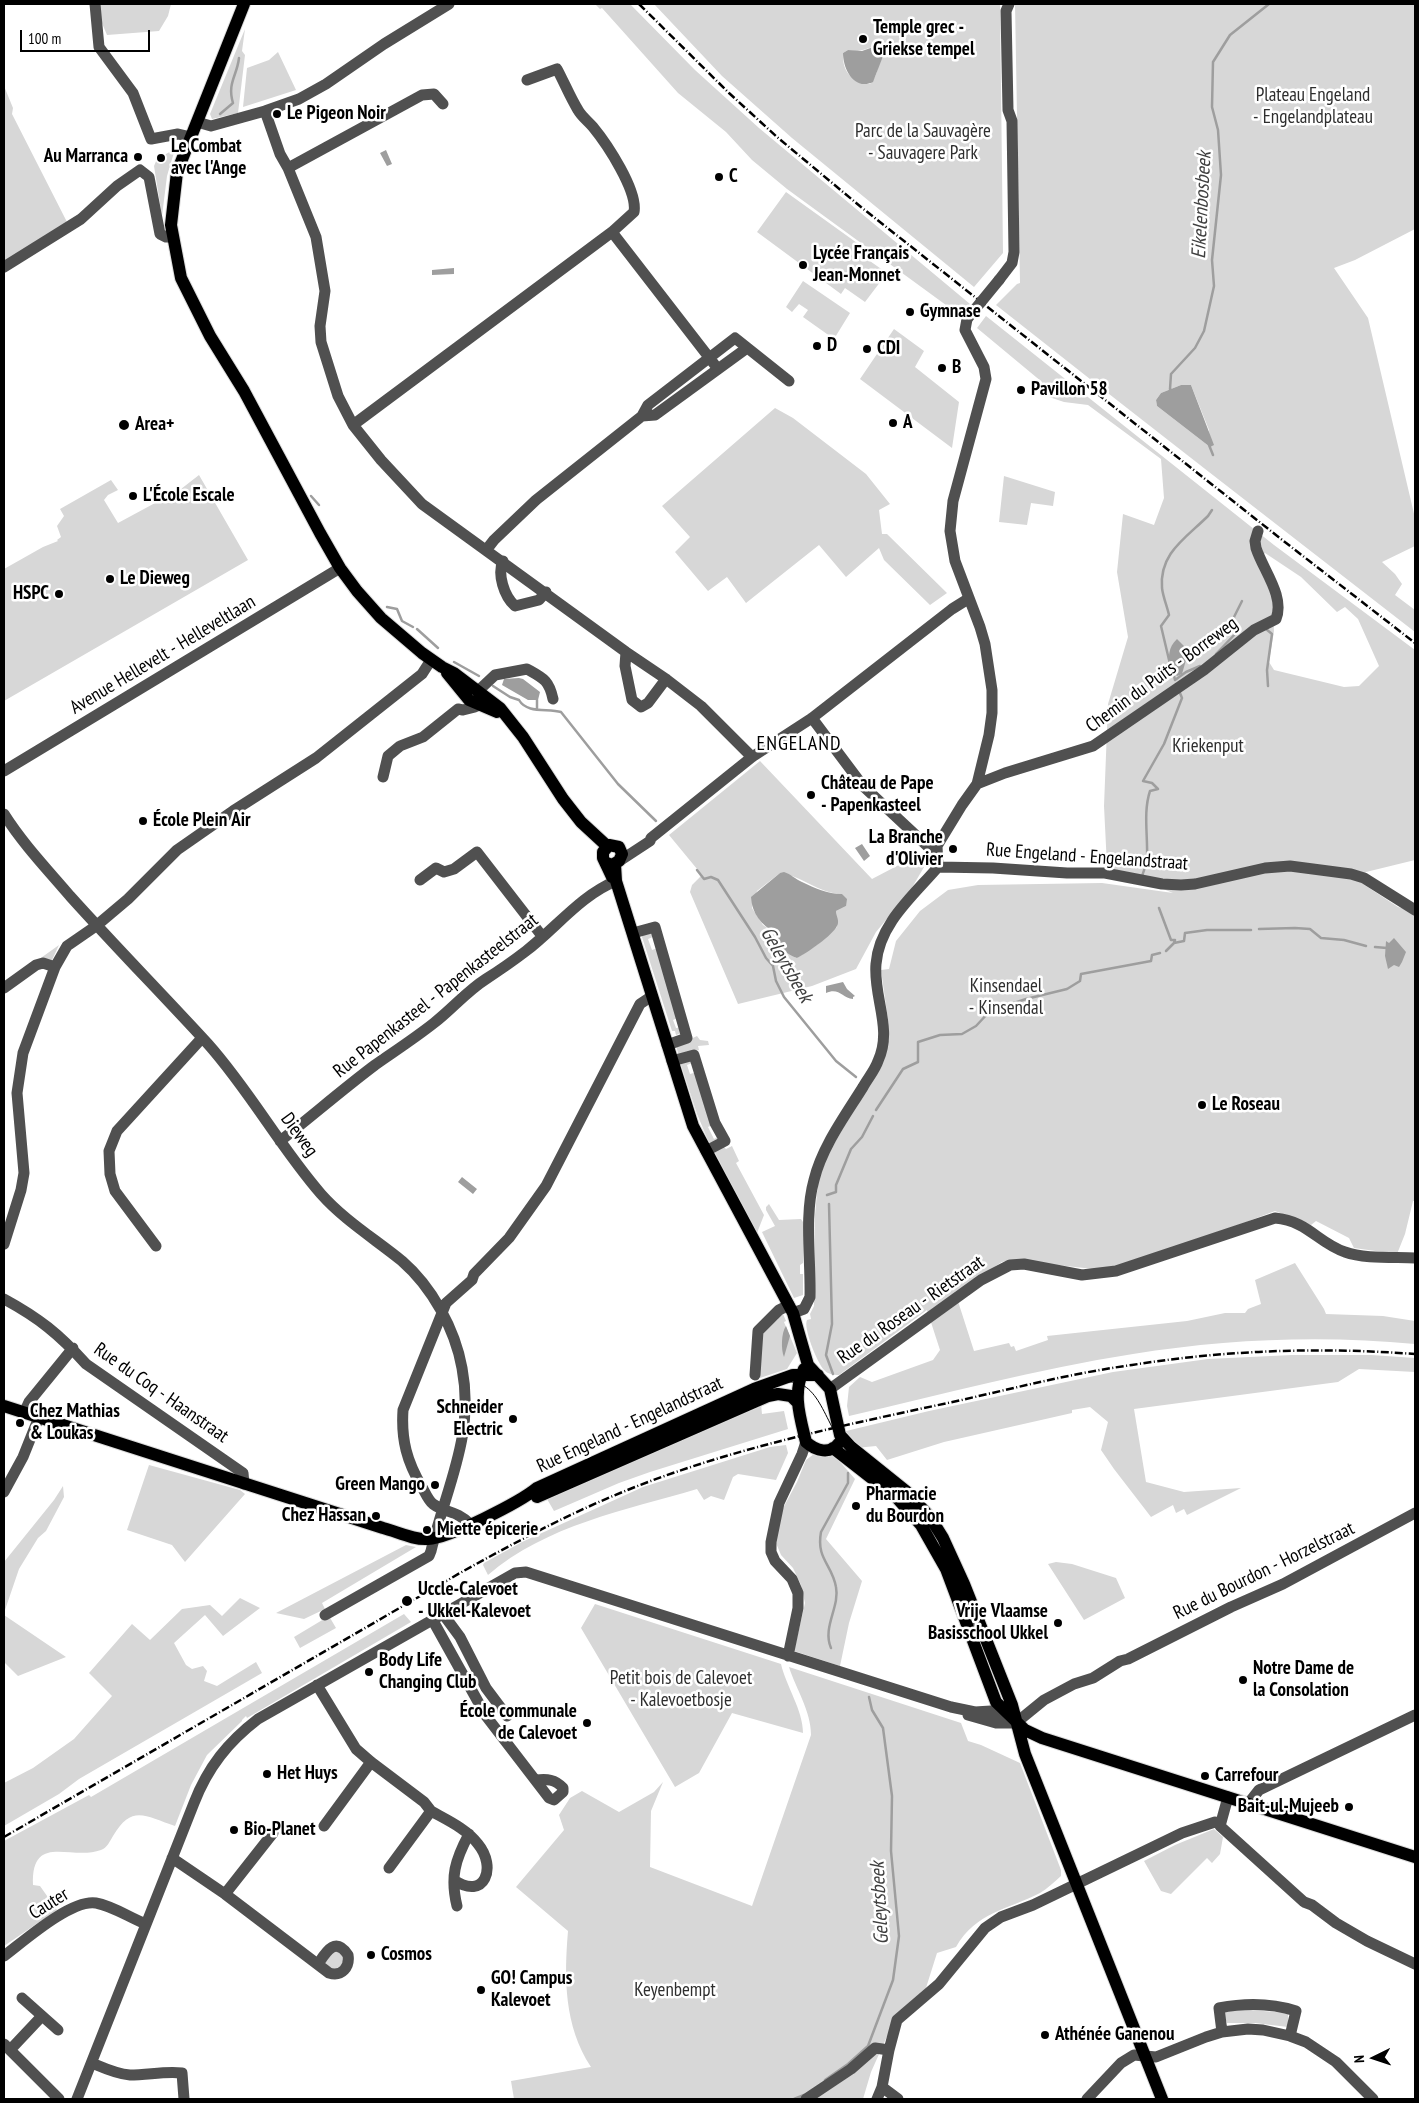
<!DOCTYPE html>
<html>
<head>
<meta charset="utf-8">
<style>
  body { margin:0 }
  #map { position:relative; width:1419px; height:2103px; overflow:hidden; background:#fff; font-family:"PT Sans Narrow",sans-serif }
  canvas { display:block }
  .frame { position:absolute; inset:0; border:5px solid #000; pointer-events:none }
  .north { position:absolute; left:1349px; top:2033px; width:50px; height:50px; -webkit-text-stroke:4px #fff; paint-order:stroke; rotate:266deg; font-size:14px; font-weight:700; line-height:20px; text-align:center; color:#000 }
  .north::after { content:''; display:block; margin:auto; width:18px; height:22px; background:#000; clip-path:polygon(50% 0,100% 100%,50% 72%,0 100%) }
  .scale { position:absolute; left:20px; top:30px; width:130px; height:22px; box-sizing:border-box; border:2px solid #000; border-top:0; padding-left:6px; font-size:15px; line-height:18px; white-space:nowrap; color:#000; -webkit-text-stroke:4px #fff; paint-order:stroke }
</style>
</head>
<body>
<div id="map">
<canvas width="1419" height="2103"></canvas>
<div class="frame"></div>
<div class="north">N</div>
<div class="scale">100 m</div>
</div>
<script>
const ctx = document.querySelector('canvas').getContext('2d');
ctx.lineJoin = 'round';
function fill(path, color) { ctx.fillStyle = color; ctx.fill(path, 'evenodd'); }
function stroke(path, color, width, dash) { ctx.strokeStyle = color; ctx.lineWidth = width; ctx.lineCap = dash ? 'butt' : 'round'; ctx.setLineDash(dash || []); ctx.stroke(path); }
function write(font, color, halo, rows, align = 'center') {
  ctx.font = font + ' "PT Sans Narrow",sans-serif'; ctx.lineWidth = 5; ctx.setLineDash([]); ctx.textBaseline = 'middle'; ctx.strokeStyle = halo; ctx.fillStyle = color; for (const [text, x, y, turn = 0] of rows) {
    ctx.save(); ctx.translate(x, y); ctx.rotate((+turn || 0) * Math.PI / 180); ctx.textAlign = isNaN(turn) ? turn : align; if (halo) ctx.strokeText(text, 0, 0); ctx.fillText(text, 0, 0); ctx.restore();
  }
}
const green = new Path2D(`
  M98 4H171L168 16 159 31 107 35 99 16Z
  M595 4H630L695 70 759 128 970 304 961 316 787 189 752 160 726 132 678 93 602 8 600 9Z
  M654 4H1000L1003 253 974 287 792 138 722 76ZM876 46C878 60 881 72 870 84 852 81 842 73 843 53L848 50C858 53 865 49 876 46Z
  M1015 4H1415V229L1355 260 1334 268 1368 318 1415 518V546L1382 562 1395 574 1402 584 1395 595 1415 610V632C1275 523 1135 415 996 305L1017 284 1020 283ZM1181 385H1191L1209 430 1210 447 1157 406 1156 400 1161 393Z
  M245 29 242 51 245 55 238 113 212 119 210 114Z
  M278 52 296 90 243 107 247 68 269 60Z
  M4 86 13 108 12 114 68 224 4 261Z
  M175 149 167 176 162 216 154 166 157 159Z
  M786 192 871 253 867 259 887 273 865 302 845 288 841 294 757 232Z
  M803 281 850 313 834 339 803 317 808 310 799 304 792 312 786 307Z
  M986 316 1274 545 1415 650V860L1366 872 1357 880 1398 907 1415 912V1201H1413L1405 1234 1397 1254 1354 1248 1349 1238 1316 1221 1311 1225 1275 1211 1186 1245 1103 1270 1010 1260 1002 1262 955 1292 974 1351 1009 1343 1011 1347 1014 1346 1016 1351 1048 1340 1047 1336 1187 1321 1225 1313H1245L1248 1309 1261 1304 1255 1280 1295 1263 1324 1309 1326 1314 1383 1316 1415 1321V1344C1322 1335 1225 1339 1133 1354 1037 1369 943 1394 849 1416L847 1406 849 1387 860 1377 872 1382 933 1360 940 1350 927 1310 839 1375C834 1375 827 1374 824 1370 817 1362 803 1328 807 1320L811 1319 810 1314 814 1306 815 1215 818 1182 828 1154 883 1061 889 1039 888 1020 881 970 889 969 896 941 920 911 948 890 978 885 1102 883 1173 893 1107 866 1104 806 1108 704 1128 637 1117 572 1123 514 1154 525 1164 498 1161 459 1088 405 1064 402 1043 395 1042 382 977 328ZM1265 553 1301 577 1337 612 1345 607 1358 619 1379 666 1359 686 1344 687 1274 670 1269 662 1274 631 1272 595 1257 561Z
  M894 329 924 351 915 367 959 402 952 448 860 379Z
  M775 408 793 418 866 474 890 504 879 510 882 534H887L947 593 930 605 884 560 879 548 846 577 819 545 746 603 727 577 708 591 675 552 690 537 662 506Z
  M199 475 248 560 4 701V569L43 547 58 541 57 540 61 537 57 526 64 516 60 509 111 480 118 490 108 495 104 500 118 523 181 489Z
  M1004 476 1055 492 1053 506 1031 503 1027 525 999 522Z
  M760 761 872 879 914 857 927 862 910 891 876 932 856 969 812 986 738 1004 690 892 692 885 702 875 669 835ZM780 873C803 876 817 893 842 894L846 906 836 911 837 927 818 944 797 958C786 955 777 944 775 933L763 925 752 908 757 891Z
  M653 930 655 936 648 939 652 950 658 948 680 1017 673 1020 676 1028 683 1027 685 1032 676 1035 675 1031H672L641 934Z
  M59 945 52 960H38Z
  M697 1036 700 1040 708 1041 709 1045 698 1046 699 1050 679 1056 676 1046Z
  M691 1059 692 1063 687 1065 690 1074 697 1072 714 1124 708 1127 714 1139 718 1137 717 1141 710 1145 697 1114 680 1062Z
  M723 1146 726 1149 732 1146 739 1161 736 1163 764 1215 757 1233 714 1151Z
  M769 1204 779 1220 801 1219 803 1222V1263L800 1265V1274H803V1295L794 1298 762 1232 775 1226 766 1210V1207Z
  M783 1314 786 1321 784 1322 797 1353 787 1369 760 1378 759 1364 763 1331 778 1319 776 1317Z
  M1292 1355H1371L1415 1358V1372L1359 1369 1338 1382 1134 1409 1146 1482 1184 1492 1241 1488 1187 1515 1184 1509 1176 1513 1173 1505 1151 1517 1114 1469 1101 1450 1108 1422 1090 1407 1072 1410V1413L944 1442 887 1460 876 1446 856 1448 842 1432 929 1411 1113 1372 1208 1359Z
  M761 1404 762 1414 784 1411 788 1429 650 1472 619 1483 554 1511 547 1499Z
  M786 1445 788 1453 776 1480 738 1474 733 1477 724 1500 711 1496 704 1500 697 1489C626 1510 546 1525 488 1575L483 1565 484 1563 522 1542 643 1487 770 1447Z
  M814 1454 834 1455 855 1479 826 1539 862 1581 849 1623 840 1666 794 1651 805 1603 801 1585 793 1568 781 1555 776 1543 781 1512 797 1482 806 1460Z
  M149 1465 240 1490 245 1494 185 1562 172 1545 127 1530Z
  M63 1486 64 1497 46 1531 38 1538 19 1569 4 1613V1562L54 1500Z
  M406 1545 416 1547 322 1603 325 1609 304 1619 276 1613Z
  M1056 1562 1072 1564 1116 1578 1125 1598 1084 1620 1048 1564Z
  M240 1598 260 1608 223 1636 205 1615 174 1643 186 1665 192 1669 203 1666 207 1671 204 1681 217 1686 256 1662 262 1673 79 1779 59 1794 4 1826V1783L33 1768 74 1739 112 1696 89 1673 132 1624 150 1640 182 1609 210 1605 222 1616Z
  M595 1604 781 1664C786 1686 803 1710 803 1733L732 1713 699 1773 675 1787 581 1628Z
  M404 1614 411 1622 247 1718 246 1716 242 1720V1721L207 1755 191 1785 175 1826C145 1816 132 1804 113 1836 110 1841 107 1848 101 1850 71 1861 31 1832 33 1885L40 1886 57 1910 4 1946V1841L89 1795 91 1797Z
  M4 1615 66 1657 18 1676 4 1662Z
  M329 1616 336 1628 300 1648 294 1637Z
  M789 1667 961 1723 968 1741 981 1745 1020 1763 1061 1870V1876C1054 1882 1047 1889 1040 1893 1007 1910 976 1912 956 1947L937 1953 925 1991 893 2023 871 2072 863 2099H514L511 2081 591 2067C564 2026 564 1978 568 1931L516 1887 564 1830 559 1815 570 1798 582 1791 619 1812 654 1792 663 1782 651 1811 650 1867 752 1906 811 1735C811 1711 796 1689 789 1667Z
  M1214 1829 1223 1837 1220 1854 1212 1863 1207 1858 1171 1894 1161 1891 1144 1861 1175 1845Z
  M333 1949 345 1957 339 1971 323 1964Z
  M1238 2009 1288 2013V2027L1255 2023H1227L1224 2016 1225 2012Z`);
const water = new Path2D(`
  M876 46 881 47 885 51 873 82C854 91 843 69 843 53L848 50 862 51Z
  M386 150 392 164 387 166 380 153Z
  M454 268V274L432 275V270Z
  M1181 385H1191L1214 445 1210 447 1157 406 1156 400 1161 393Z
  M1177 639 1186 648V660L1182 674 1177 676 1170 669C1168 658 1168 647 1177 639Z
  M519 678 523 679 540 692 538 700H528L502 685 504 679Z
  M862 844 870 856 864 861 855 848Z
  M784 872C791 874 795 879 802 882 815 888 827 894 842 894L847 899 846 906 836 911C836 916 840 921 837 926 833 935 807 953 797 958 786 955 777 944 775 933 761 924 752 914 751 897L780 873Z
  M1394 938 1406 952 1402 962 1399 967 1394 965 1388 969 1385 956 1386 941 1389 943Z
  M843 982 847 989 855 996 853 997V999C842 998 839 987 826 993V986Z
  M462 1177 477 1189 473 1194 458 1182Z
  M786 1326 790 1336 784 1357C781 1350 781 1333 786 1326Z`);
const stream = new Path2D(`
  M220 114 233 103C227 83 237 76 239 58
  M1172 391 1170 389 1171 374 1195 348 1204 331 1214 286 1212 260 1221 175 1218 130 1212 107 1213 62 1230 35 1269 4
  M1209 445 1213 455
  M311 496 319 505
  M387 607 397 609 402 621 413 627
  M417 629 438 648
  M1266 629 1272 634 1267 670 1268 686
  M1234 632V617L1242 601
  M1216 654 1238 631
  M454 662 479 676
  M1170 664 1161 626 1169 615C1167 606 1163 597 1162 588 1159 553 1186 538 1208 516L1212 510
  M1173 671 1175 680 1186 672 1200 666
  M493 686 510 697 519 700C527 714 548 708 561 712L618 784 656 821
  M537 708V700
  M697 870 704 879 711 877 718 880 755 937 766 958 773 966 776 981 784 997 836 1061 856 1077
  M1142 877C1143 871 1147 865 1147 858 1148 836 1143 812 1150 791L1158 789 1152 783 1143 781 1164 744 1182 698 1180 693
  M1159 908 1171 940H1175L1174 943
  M1259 929 1295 928 1310 929 1321 938 1344 940 1366 946
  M1375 947 1387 948
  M1166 951 1174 943 1184 941 1185 933 1207 930H1251
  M876 1110 903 1069 918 1062V1042L940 1035 962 1034 976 1026 990 1011 1026 999 1067 989 1080 981 1081 974 1151 961 1152 955 1160 953
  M827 1195 836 1192V1185L851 1149 862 1137 873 1116
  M829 1204 832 1324 826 1355 833 1374
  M831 1648C822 1627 840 1607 836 1587 832 1564 816 1559 821 1532L848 1483V1473
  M825 2080 848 2064 868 2046 893 1980 899 1936 891 1851 892 1796 883 1728 872 1710 869 1697
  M794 2099 804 2095`);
const minor = new Path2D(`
  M95 4 99 47 133 93 151 139 178 134 191 137
  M265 111 280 154 288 168 316 237 325 291 320 326 321 342 338 396 353 425 381 460 422 504 626 652 666 679 701 706 752 757
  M197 122 211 126 265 111 299 99 326 84 384 44 449 4
  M288 168 422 95 434 94 443 104
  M612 232 718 369
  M4 267 81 219 117 186 140 170 149 177 160 234 166 237H172
  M999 280 1012 263 1014 252 1012 121 1008 110 1006 11 1009 4
  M642 416 655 415 747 348
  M353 425 612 232 634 212C638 191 607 144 593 127 588 121 582 117 578 110 570 97 564 82 557 69L527 80
  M487 549 494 540 536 500 642 416 648 405 735 338 789 381
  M503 561C497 574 504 596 515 606L539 600 546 592
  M626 652 625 666 632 700 641 707 648 703 666 679
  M478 691 495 675 527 669C543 678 549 680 553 699
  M812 718 863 786 937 855
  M4 771 340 568
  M383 777 388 756 400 746 423 737 458 709 463 710 475 707 480 697
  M977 784 1005 773 1093 746 1204 670 1254 630 1276 619C1285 596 1263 570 1256 548L1255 541 1258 531
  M4 814C23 844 47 869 70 896 115 946 162 994 208 1044 250 1091 280 1147 321 1194 344 1220 375 1239 402 1261 432 1287 455 1329 462 1368 475 1436 446 1487 431 1551L429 1556 325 1615
  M621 860 650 841 651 838 752 757 812 718 952 609 968 599
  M938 867 937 846 962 805 977 784 989 735 992 713V690L985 644 980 627 955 561 950 531 953 501 986 379 984 367 965 330 967 319
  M938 867 993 868 1067 873H1105L1162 884 1181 885 1195 884 1265 868 1290 866 1351 874 1364 878 1415 910
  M420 880 436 868 444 872 454 869 477 852 542 936
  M633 933 655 927 687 1038 667 1045
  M4 988 36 965 43 963 55 967
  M672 1061 694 1055 715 1123 725 1141 706 1151
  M280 1141C312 1116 343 1089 375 1065 395 1051 415 1038 434 1023 452 1009 467 991 486 979 500 970 513 961 526 951 556 928 581 895 616 881
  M4 1244 21 1190 24 1173 17 1093 23 1053 55 967 67 946 96 926 128 899 177 850 233 811 316 758 422 674 431 660
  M156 1246 115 1191 110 1174 109 1151 117 1131 202 1038
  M4 1299C39 1318 59 1334 86 1364L243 1473 244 1484
  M793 1313 804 1309 810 1297C811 1261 804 1215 814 1180 822 1147 845 1116 863 1087 868 1078 875 1070 878 1061 893 1029 873 997 876 964 879 924 913 896 938 867
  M755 1375 758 1331 779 1310 789 1305
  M830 1389 981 1280 1010 1265 1024 1264 1082 1275 1116 1271 1275 1218C1308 1221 1318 1243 1345 1252 1364 1259 1394 1257 1415 1258
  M24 1413 29 1402 73 1348
  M4 1492 23 1457 39 1417
  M470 1524C456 1510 445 1513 433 1504 428 1500 425 1492 422 1487 407 1462 401 1440 403 1410L446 1303 472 1280 474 1274 509 1238 546 1186 640 1004 652 996
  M443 1614 460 1637 486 1688 507 1716
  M432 1619 486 1716 549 1798 554 1800 563 1792V1788C555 1779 547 1779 536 1780
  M788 1656 798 1608V1593L792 1579 775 1561 771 1552V1542L779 1503 802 1454 806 1442
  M317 1685 356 1749 371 1762 424 1802 431 1811 389 1868
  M968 1715 996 1723H1013
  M1017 1722 1044 1700 1074 1684 1093 1678 1120 1661 1128 1659 1231 1607 1283 1584 1415 1513
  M1228 1797 1220 1826 1304 1902 1312 1905 1336 1923 1367 1941 1415 1964
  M1248 1804 1259 1790 1415 1715
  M431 1811C447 1820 467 1829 478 1844 497 1867 485 1901 454 1880
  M324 1826 371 1762
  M172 1858 225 1894 329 1973C342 1977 350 1967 348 1955 335 1936 326 1952 318 1964
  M225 1894 273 1833
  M457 1906C450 1877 455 1860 469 1834
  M4 1956C24 1941 71 1899 96 1903 113 1906 130 1918 146 1924
  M22 1998 58 2030
  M1222 2032 1219 2008C1245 2003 1271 2003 1296 2011L1290 2036
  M4 2044 59 2099
  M10 2050 42 2016
  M92 2063C104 2068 116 2074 130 2075 148 2075 165 2071 182 2073L184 2099
  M882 2087 898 2099
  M77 2099 194 1803C208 1767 228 1742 258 1719L515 1573 526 1572 951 1707 975 1712 991 1711 1015 1722
  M806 2099 851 2069 875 2048 889 2050
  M877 2099 882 2087 889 2050 897 2020 939 1984 985 1928 1001 1917 1033 1905 1182 1833 1215 1822
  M1087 2099 1121 2063 1134 2055 1156 2057 1206 2037 1222 2032 1248 2029 1263 2030 1290 2036 1306 2042 1336 2062 1373 2099`);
const major = new Path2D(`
  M244 4 177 172 171 225 181 278 210 336 244 391 320 533 340 568 357 591 381 618 422 653 442 667 454 673 500 708 523 737 563 799 581 822 607 846
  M447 673 469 700 497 712
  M607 863 612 865 619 861 622 854 619 847 609 845 603 852V858L612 877
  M615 864 616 881 693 1126 793 1313 808 1365 830 1389 840 1435 851 1447 907 1492 930 1517 943 1538 964 1584 1012 1705 1025 1754 1162 2099
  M804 1369C792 1393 800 1417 806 1442 816 1451 830 1455 839 1443
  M4 1406 383 1528C398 1532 413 1540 428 1539 450 1538 520 1502 537 1488L754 1389 793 1375H818
  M833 1448 897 1498 921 1525 946 1569 996 1702 1025 1730 1042 1738 1415 1857
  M537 1497 768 1396 778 1394 791 1396 797 1402`);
const tram = new Path2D(`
  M4 1404 416 1536 433 1537 447 1532 777 1384C818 1371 823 1421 843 1444 865 1469 897 1484 919 1511 945 1542 958 1579 973 1616 985 1647 998 1679 1011 1711L1024 1727 1039 1735 1415 1855`);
const rail = new Path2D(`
  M639 4 729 93 777 137 861 207 1281 539 1415 643
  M4 1837 460 1573C514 1543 568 1514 625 1491 731 1448 845 1425 957 1401 1015 1388 1073 1373 1132 1365 1226 1350 1320 1347 1415 1354`);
const minorBridge = new Path2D(`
  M967 319 999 280`);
const markers = [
  [863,39,5,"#000"],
  [277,114,5,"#000"],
  [138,157,5,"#000"],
  [161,158,5,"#000"],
  [719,177,5,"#000"],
  [803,265,5,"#000"],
  [910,312,5,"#000"],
  [817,346,5,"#000"],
  [867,349,5,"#000"],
  [942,368,5,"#000"],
  [1021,390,5,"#000"],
  [893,423,5,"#000"],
  [124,425,6,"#000"],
  [133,496,5,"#000"],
  [110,579,5,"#000"],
  [59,594,5,"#000"],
  [811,795,5,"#000"],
  [143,821,5,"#000"],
  [953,849,5,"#000"],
  [1202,1105,5,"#000"],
  [513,1419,5,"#000"],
  [20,1423,5,"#000"],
  [435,1485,5,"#000"],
  [856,1506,5,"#000"],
  [376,1516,5,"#000"],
  [427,1530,5,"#000"],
  [407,1601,6,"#000"],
  [1058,1623,5,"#000"],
  [369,1672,5,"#000"],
  [1243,1680,5,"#000"],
  [587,1723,5,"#000"],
  [267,1774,5,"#000"],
  [1205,1776,5,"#000"],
  [1349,1807,5,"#000"],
  [234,1830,5,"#000"],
  [371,1955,5,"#000"],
  [481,1990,5,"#000"],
  [1045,2035,5,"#000"]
];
const poiNames = [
  ["Temple grec -",873,28],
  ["Griekse tempel",873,50],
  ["Le Pigeon Noir",287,114],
  ["Le Combat",171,147],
  ["avec l'Ange",171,169],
  ["Au Marranca",128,157,"right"],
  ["C",729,177],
  ["Lycée Français",813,254],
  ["Jean-Monnet",813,276],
  ["Gymnase",920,312],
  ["D",827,346],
  ["CDI",877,349],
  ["B",952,368],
  ["Pavillon 58",1031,390],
  ["A",903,423],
  ["Area+",135,425],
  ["L'École Escale",143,496],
  ["Le Dieweg",120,579],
  ["HSPC",49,594,"right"],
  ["Château de Pape",821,784],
  ["- Papenkasteel",821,806],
  ["École Plein Air",153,821],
  ["La Branche",943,838,"right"],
  ["d'Olivier",943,860,"right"],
  ["Le Roseau",1212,1105],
  ["Schneider",503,1408,"right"],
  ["Electric",503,1430,"right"],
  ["Chez Mathias",30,1412],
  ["& Loukas",30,1434],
  ["Green Mango",425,1485,"right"],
  ["Pharmacie",866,1495],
  ["du Bourdon",866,1517],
  ["Chez Hassan",366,1516,"right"],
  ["Miette épicerie",437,1530],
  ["Uccle-Calevoet",418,1590],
  ["- Ukkel-Kalevoet",418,1612],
  ["Vrije Vlaamse",1048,1612,"right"],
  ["Basisschool Ukkel",1048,1634,"right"],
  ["Body Life",379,1661],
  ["Changing Club",379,1683],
  ["Notre Dame de",1253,1669],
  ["la Consolation",1253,1691],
  ["École communale",577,1712,"right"],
  ["de Calevoet",577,1734,"right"],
  ["Het Huys",277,1774],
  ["Carrefour",1215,1776],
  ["Bait-ul-Mujeeb",1339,1807,"right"],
  ["Bio-Planet",244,1830],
  ["Cosmos",381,1955],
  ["GO! Campus",491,1979],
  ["Kalevoet",491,2001],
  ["Athénée Ganenou",1055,2035]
];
const parkNames = [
  ["Plateau Engeland",1313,96],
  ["- Engelandplateau",1313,118],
  ["Parc de la Sauvagère",923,132],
  ["- Sauvagere Park",923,154],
  ["Kriekenput",1208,747],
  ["Kinsendael",1006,987],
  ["- Kinsendal",1006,1009],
  ["Petit bois de Calevoet",681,1679],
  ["- Kalevoetbosje",681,1701],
  ["Keyenbempt",675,1991]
];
const streetNames = [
  ["Avenue Hellevelt - Helleveltlaan",163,655,-31],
  ["Chemin du Puits - Borreweg",1162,675,-36],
  ["Rue Engeland - Engelandstraat",1087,857,4],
  ["Rue Papenkasteel - Papenkasteelstraat",436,996,-38],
  ["Dieweg",299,1135,54],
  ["Rue du Roseau - Rietstraat",911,1310,-35],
  ["Rue du Coq - Haanstraat",161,1393,35],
  ["Rue Engeland - Engelandstraat",630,1425,-25],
  ["Rue du Bourdon - Horzelstraat",1264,1571,-26],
  ["Cauter",49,1904,-32]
];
const waterNames = [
  ["Eikelenbosbeek",1202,205,-87],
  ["Geleytsbeek",786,965,60],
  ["Geleytsbeek",880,1903,-93]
];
const neighbourhoodNames = [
  ["ENGELAND",799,744]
];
fill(green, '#d7d7d7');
fill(water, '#9e9e9e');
stroke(stream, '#9e9e9e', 2.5);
stroke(major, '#dbdbdb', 14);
stroke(minor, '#505050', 11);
stroke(major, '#000', 12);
stroke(tram, '#000', 1);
stroke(rail, '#000', 2.5, [8, 2.5, 1, 2.5]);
stroke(minorBridge, '#505050', 11);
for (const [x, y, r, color] of markers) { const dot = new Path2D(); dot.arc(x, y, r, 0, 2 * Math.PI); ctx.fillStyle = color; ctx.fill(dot); stroke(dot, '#fff', 2); }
write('bold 19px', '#000', '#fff', poiNames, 'left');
write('19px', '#2e2e2e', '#fff', parkNames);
write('19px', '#000', '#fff', streetNames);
write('italic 20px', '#3f3f3f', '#fff', waterNames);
ctx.letterSpacing = '1px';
write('20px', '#000', '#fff', neighbourhoodNames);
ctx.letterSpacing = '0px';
</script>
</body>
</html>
